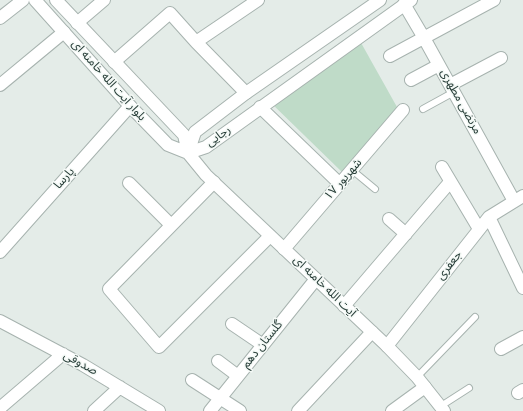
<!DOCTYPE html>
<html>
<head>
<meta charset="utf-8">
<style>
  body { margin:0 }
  canvas { display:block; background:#e4ece8 }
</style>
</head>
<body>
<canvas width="523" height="411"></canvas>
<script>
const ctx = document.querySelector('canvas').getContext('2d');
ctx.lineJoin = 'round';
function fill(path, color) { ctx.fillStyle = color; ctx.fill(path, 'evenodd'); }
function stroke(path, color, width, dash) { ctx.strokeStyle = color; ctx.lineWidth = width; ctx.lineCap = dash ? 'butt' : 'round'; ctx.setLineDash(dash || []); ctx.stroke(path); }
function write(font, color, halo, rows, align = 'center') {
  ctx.font = font + ' Overpass,"Noto Sans Arabic",sans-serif'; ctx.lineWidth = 3; ctx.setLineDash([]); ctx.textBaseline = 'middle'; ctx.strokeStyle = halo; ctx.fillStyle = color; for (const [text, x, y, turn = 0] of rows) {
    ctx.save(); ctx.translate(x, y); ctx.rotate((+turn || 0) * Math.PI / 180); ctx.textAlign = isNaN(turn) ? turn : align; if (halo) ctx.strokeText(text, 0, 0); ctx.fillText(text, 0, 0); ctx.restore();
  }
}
const green = new Path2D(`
  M360 41 397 107 343 173 269 101Z`);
const service = new Path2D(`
  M423 109 454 92
  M352 170 375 189
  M417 377 475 317
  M441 406 469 388`);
const minor = new Path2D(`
  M404 4 424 38 514 201
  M0 18 23 0
  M77 23 104 0
  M196 42 258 0
  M390 56 494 0
  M114 62 170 13 196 42 246 93
  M411 80 439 65
  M0 85 64 32
  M450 85 501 58
  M260 107 340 184
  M442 167 479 229
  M214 182 109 289 159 347 270 236
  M129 183 171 225
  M489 217 523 288
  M389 219 406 234
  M284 249 403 110
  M0 252 130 106
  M344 306 450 182
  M0 321 83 365 159 411
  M232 324 263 345
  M387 346 489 217 523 196
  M501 349 523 337
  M218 361 238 376
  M192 380 240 411
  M518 393 523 390
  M0 408 63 354
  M94 411 120 387
  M210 411 316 279
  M298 411 372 332
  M392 411 425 387`);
const tertiary = new Path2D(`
  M35 0 130 106 168 145 188 153
  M56 0 184 135 188 153 206 175 387 346 417 377 444 411
  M188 153 206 147 411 0
  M188 153 195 132 246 93 380 0`);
const streetNames = [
  ["بلوار آیت الله خامنه ای",108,81,48],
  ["مرتضی مطهری",460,102,61],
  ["رجایی",219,137,-35],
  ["پارسا",65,179,-48],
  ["۱۷ شهریور",344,180,-49],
  ["جعفری",450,266,-52],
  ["آیت الله خامنه ای",324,287,44],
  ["گلستان دهم",263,345,-51],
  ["صدوقی",80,364,29]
];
fill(green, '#bfdbc8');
stroke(service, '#a7b3af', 8);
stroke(minor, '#a7b3af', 14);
stroke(tertiary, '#a7b3af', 14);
stroke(service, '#fff', 6);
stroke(minor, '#fff', 12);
stroke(tertiary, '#fff', 12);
write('12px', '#253b36', '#f4f9f6', streetNames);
</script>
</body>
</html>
